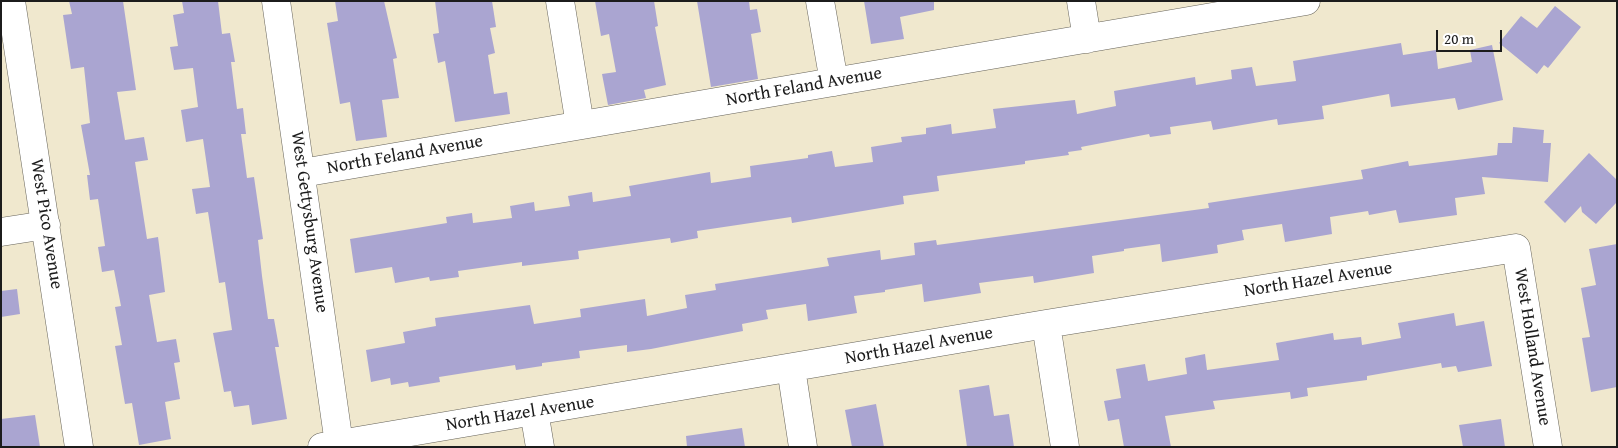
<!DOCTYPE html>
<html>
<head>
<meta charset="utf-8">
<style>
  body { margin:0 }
  #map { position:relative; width:1618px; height:448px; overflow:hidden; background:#f0e8ce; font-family:"Gentium Book Plus",serif }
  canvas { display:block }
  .frame { position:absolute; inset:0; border:2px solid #1c1c1c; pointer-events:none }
  .scale { position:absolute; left:1436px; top:30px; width:66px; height:22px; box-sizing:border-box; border:2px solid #1c1c1c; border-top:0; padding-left:6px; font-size:15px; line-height:18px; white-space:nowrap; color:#1c1c1c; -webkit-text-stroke:4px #fff; paint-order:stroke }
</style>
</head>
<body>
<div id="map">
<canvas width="1618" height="448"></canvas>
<div class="frame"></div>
<div class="scale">20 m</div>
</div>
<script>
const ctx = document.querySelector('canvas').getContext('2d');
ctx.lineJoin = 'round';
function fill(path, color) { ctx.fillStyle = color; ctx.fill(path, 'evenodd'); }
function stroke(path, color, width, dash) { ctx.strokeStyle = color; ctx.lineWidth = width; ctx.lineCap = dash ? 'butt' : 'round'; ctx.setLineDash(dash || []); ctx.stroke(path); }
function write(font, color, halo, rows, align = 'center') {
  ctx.font = font + ' "Gentium Book Plus",serif'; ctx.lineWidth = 4; ctx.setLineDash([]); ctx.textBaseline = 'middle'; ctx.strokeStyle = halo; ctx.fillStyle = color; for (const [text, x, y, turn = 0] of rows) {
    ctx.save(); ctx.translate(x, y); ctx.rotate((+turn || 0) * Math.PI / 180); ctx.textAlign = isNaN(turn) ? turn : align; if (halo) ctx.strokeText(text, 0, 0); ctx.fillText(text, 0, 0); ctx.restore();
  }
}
const building = new Path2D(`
  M69 1H123L136 90 117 92 125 140 144 137 148 160 135 162 147 239 158 237 165 292 149 295 157 342 176 339 180 362 174 363 180 399 165 402 171 439 139 445 132 403 125 404 115 346 122 345 115 307 121 306 114 270 102 272 98 247 105 246 98 199 90 200 87 175H90L81 125 90 123 84 67 71 69 63 15 72 14Z
  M182 1H218L222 34 230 33 235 62H231L237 109 243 108 246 134H241L247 178 254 177 263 239 258 240 262 276 268 319H274L279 347H275L287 419 252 425 249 405 234 407 231 391 224 392 213 333 232 330 225 282 219 283 208 212 196 214 192 189 210 187 203 139 186 142 181 110 198 107 193 68 174 70 170 47 178 46 173 15 184 13Z
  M335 1H384L397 58 393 59 399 98 382 100 387 137 356 141 350 102 340 104 327 23 338 21Z
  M435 1H492L496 27 490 28 495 53 488 55 494 94 507 92 510 114 455 122 445 61 438 63 433 34 439 33Z
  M595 1H654L658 26 655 27 666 85 644 90 646 98 608 105 602 74 616 72 609 34 601 36Z
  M697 1H749L750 10 757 9 761 32 751 34 758 79 711 87Z
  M864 1H934V10L900 17 904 39 871 44Z
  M1555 6 1581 27 1548 68 1544 65 1537 74 1499 43 1521 16 1537 28Z
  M1401 43 1403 55 1436 50 1438 69 1472 62 1470 50 1492 45 1503 100 1458 110 1455 98 1391 107 1389 94 1322 106 1324 119 1278 125 1277 119 1213 130 1211 121 1170 127 1171 134 1150 137 1149 134 1081 147 1082 150 1068 152 1069 155 1025 161V164L937 176 939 191 903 196 904 204 792 223 791 217 697 231 698 238 671 243 670 238 578 251 579 259 522 266V262L458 271 459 277 430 281 429 277 395 283 392 267 355 273 350 239 447 223 446 217 472 213 473 223 512 218 510 206 534 202 535 211 570 206 568 196 592 192 593 202 631 196 629 186 710 172 711 183 751 177 750 166 808 158V155L832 151 835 167 873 162 871 147 902 142 901 137 926 134V128L951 124 952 134 996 128 993 109 1075 100 1077 114 1116 106 1114 91 1195 77 1196 85 1232 79 1231 70 1252 67 1256 86 1296 81 1293 61Z
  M1513 127 1544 130 1543 143H1551L1548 182 1482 177 1485 194 1455 198 1457 215 1399 223 1396 210 1369 215 1368 211 1330 217 1332 234 1285 242 1282 224 1242 230 1244 240 1217 245 1218 253 1162 262 1160 244 1124 249V251L1092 256 1094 273 1034 283 1033 276 979 283 981 293 924 302 922 284 885 290V292L854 296 857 313 808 321 806 304 766 310 768 319 742 324 743 331 651 349 627 352V345L579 351 580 358 542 363V366L516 370 515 365 439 377 440 382 409 387 408 382 391 385 390 378 371 382 366 350 405 343 403 332 436 326 435 318 530 305 534 324 581 317 580 309 645 299 647 316 687 308 685 295 716 290 715 284 829 266 827 258 880 250 881 260 915 255 914 243 936 240 937 245 1209 208 1208 203 1363 179 1361 170 1408 161 1409 166 1497 155 1498 143H1512Z
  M1589 153 1617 180V202L1596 224 1582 212 1581 206 1565 223 1544 202Z
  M1617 244V387L1591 392 1582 338 1590 337 1581 288 1596 285 1589 249Z
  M17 289 20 314 1 317V291Z
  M1454 313 1456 326 1484 321 1492 366 1458 372 1456 366 1442 368 1441 363 1367 376V380L1307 388 1308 396 1291 399 1290 392 1213 401 1215 409 1165 416 1171 447H1124L1119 419 1108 421 1104 401 1121 398 1116 369 1145 364 1148 381 1187 374 1185 358 1205 354 1207 370 1279 360 1276 343 1333 333 1334 340 1361 337 1362 345 1401 338 1398 323Z
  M989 385 994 416 1009 414 1014 447H967L959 390Z
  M876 404 884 447H852L845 410Z
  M35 415 40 447H1V419Z
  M1501 419 1505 447H1463L1459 425Z
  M742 428 745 447H687L686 436Z`);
const minor = new Path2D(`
  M11 1 79 447
  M276 1 339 444
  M560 1 580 125
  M820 1 834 82
  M1081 1 1087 39
  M302 173 1306 1
  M1 232 46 225
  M1046 324 1065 447
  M791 368 803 447
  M534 411 540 447
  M322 447 1046 324 1516 248 1548 447`);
const streetNames = [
  ["North Feland Avenue",804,87,-10],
  ["North Feland Avenue",405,155,-10],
  ["West Gettysburg Avenue",309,222,82],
  ["West Pico Avenue",46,224,81],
  ["North Hazel Avenue",1318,280,-9],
  ["North Hazel Avenue",919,346,-10],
  ["West Holland Avenue",1532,347,81],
  ["North Hazel Avenue",520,414,-9]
];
fill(building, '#aaa5d1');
stroke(minor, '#66635a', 29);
stroke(minor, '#fff', 28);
write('18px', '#1c1c1c', '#fff', streetNames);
</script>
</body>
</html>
